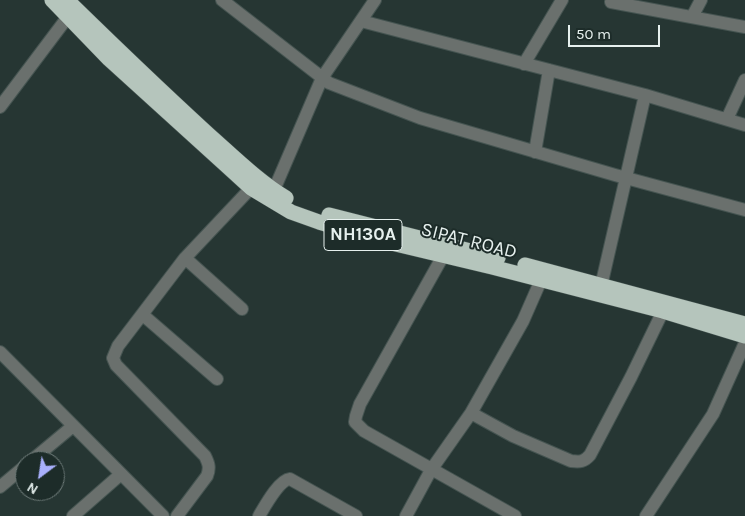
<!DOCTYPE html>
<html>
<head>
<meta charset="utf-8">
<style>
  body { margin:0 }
  #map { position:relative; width:745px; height:516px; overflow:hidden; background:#263633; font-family:Karla,sans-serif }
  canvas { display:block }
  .north { position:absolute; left:15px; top:451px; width:50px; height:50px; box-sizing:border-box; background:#1d2c29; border:1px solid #6d7a78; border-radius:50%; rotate:211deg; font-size:14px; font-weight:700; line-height:20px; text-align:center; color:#e6f0ee }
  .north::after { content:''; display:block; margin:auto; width:18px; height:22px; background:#a9b0fc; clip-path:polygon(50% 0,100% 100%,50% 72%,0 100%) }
  .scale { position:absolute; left:568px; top:25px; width:92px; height:22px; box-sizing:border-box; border:2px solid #e6f0ee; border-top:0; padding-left:6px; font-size:15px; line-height:18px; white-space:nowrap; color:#e6f0ee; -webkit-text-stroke:4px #1d2c29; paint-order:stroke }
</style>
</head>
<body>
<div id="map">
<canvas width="745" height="516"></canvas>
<div class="north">N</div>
<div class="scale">50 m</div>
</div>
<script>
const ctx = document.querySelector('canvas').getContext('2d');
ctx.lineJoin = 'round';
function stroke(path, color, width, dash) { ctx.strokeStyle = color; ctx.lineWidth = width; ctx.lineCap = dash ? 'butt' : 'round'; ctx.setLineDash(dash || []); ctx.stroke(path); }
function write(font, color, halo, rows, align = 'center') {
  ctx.font = font + ' Karla,sans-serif'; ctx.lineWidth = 4; ctx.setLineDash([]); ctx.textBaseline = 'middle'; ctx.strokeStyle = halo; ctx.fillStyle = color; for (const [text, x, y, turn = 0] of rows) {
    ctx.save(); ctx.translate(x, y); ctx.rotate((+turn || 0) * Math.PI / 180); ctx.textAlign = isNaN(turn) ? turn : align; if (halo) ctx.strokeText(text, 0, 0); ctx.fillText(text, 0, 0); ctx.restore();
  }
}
const minor = new Path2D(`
  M222 0 329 83 420 118 615 175 745 210
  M611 2 745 27
  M692 17 701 0
  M361 21 645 95 745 125
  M524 64 562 0
  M0 107 73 10
  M727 119 745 80
  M535 152 549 70
  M271 197 322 78 375 0
  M443 256 360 404 356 416 355 422 364 431 515 516
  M185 258 242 309
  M599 295 645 95
  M143 315 217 379
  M0 352 163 516
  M471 413 513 436 571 461C580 462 584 462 590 455L631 377 663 311
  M31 461 73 426
  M0 487 25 466
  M73 516 121 474
  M177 516 207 476C210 468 209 464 205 456L116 365 113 358 118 346 185 258 251 188
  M259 516C265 506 279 480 290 479L356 516
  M406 516 431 470 471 413 523 321 541 280
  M646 516 713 414 745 343`);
const highway = new Path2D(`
  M52 0 109 59 228 167 251 188 291 212 319 222 383 241 492 267 663 311 745 336
  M67 0C114 46 161 91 209 135 234 157 258 181 286 198
  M329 215 498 258
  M525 265 745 324`);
const shields = [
  [363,235,78]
];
const shieldNames = [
  ["NH130A",363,235]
];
const streetNames = [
  ["SIPAT ROAD",469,241,14]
];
stroke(minor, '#455451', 14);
stroke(highway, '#455451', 16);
stroke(minor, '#6a706d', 12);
stroke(highway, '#b5c5bc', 15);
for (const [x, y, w] of shields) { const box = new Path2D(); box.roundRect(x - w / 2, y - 15.5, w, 31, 4); ctx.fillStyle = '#1d2c29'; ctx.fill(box); stroke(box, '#e6f0ee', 1); }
write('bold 18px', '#e6f0ee', null, shieldNames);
write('19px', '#e6f0ee', '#1d2c29', streetNames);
</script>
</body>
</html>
